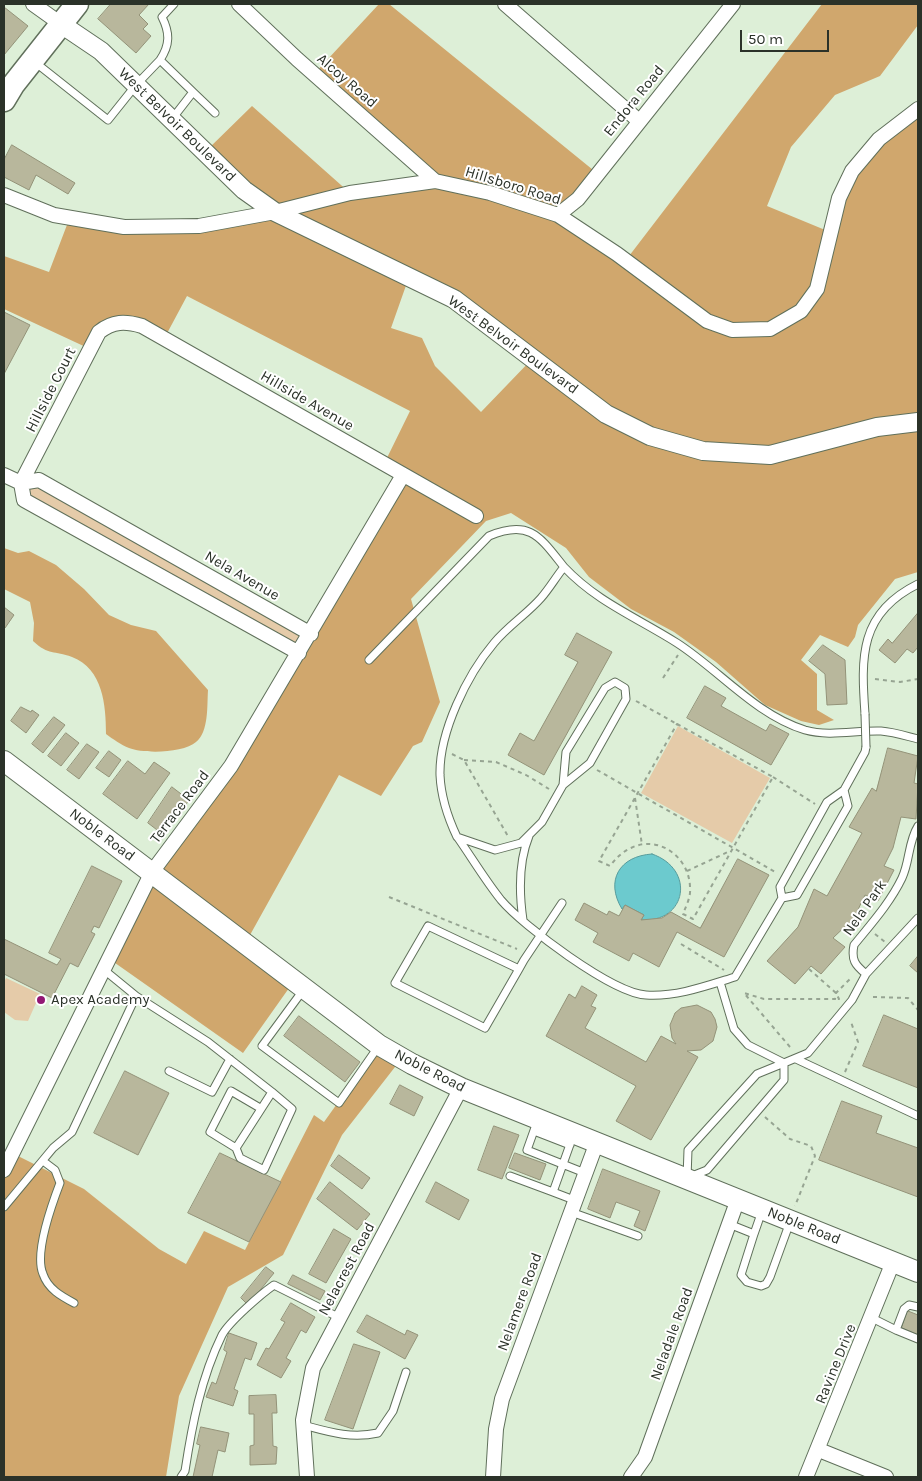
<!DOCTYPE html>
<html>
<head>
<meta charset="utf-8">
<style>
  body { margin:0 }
  #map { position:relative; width:922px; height:1481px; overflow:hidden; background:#ddefd7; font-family:Karla,sans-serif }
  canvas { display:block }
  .frame { position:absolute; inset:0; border:5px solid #2b3229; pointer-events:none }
  .scale { position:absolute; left:740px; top:30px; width:89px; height:22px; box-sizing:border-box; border:2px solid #2b3229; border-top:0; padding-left:6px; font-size:15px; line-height:18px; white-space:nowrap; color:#2b3229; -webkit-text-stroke:4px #fff; paint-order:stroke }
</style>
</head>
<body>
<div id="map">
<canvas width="922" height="1481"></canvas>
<div class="frame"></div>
<div class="scale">50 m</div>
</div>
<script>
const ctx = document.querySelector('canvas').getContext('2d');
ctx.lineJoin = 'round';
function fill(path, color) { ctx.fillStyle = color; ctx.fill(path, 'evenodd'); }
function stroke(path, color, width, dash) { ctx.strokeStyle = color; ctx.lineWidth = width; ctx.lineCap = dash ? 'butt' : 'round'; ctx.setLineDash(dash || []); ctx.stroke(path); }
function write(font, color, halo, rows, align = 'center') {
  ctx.font = font + ' Karla,sans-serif'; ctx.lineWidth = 4; ctx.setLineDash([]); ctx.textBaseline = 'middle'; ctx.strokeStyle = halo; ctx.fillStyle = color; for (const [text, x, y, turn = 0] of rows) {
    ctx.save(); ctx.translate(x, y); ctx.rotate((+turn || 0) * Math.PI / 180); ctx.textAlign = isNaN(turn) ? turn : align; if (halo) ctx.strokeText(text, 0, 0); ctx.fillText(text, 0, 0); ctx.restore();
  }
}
const green = new Path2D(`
  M39 480 311 634 299 653 24 500 21 483Z
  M678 726 770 778 732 843 641 793Z
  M6 978 40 994 28 1021 15 1020 4 1012V982Z`);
const forest = new Path2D(`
  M379 4H389L598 174 558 215 626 260 822 4H918V25L880 76 835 95 791 147 767 206 830 232 852 171 918 109V572L895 579 858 625 855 637 848 647 820 635 801 660 817 674V710L834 720 819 725 801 721 765 705 716 662 674 632 631 609 589 577 566 548 511 513 486 521 411 599 440 702 422 742 413 746 381 796 339 775 245 944 294 981 243 1053 108 958 152 872 231 766 403 475 384 464 410 411 187 296 164 339 119 322 90 349 4 309V256L49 272 70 217 124 227 275 212 205 152 252 106 350 193 435 181 314 74ZM409 277 533 358 481 412 435 366 422 338 391 328Z
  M4 548 18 553 29 551 56 565 84 589 109 615 131 625 156 631 208 690C207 705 209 732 196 742 184 753 144 754 129 748 121 745 113 739 106 734 106 705 103 669 72 657 54 650 49 656 33 641L34 623 30 602 4 589Z
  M379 1045 402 1058 342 1135 283 1255 228 1287 179 1396 166 1477H4V1170L12 1153 84 1189 159 1249 186 1264 204 1231 245 1250 314 1115 324 1122Z`);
const water = new Path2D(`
  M652 854C696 869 687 923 641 920L644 915 625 905 622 909C605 881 619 856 652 854Z`);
const building = new Path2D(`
  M111 4H149L139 15 148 24 143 29 151 36 136 53 98 19Z
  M4 7 28 26 4 55Z
  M12 145 75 183 68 194 36 175 29 190 4 177V160Z
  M4 312 30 325 4 374Z
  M4 607 14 615 5 628 4 627Z
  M918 613V647L913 653 907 649 895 663 879 650 888 639 892 643Z
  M577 633 612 652 544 775 508 755 520 733 534 741 578 662 565 655Z
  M823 645 845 660 847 704 827 705 825 674 809 661Z
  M705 686 726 698 721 706 766 731 770 724 789 734 771 765 687 718Z
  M21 707 31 712 32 710 39 715 26 733 11 721Z
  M54 717 65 725 43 753 32 744Z
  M66 733 79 743 61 766 48 756Z
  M87 744 99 752 79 779 67 770Z
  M888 748 918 756 914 783 918 784 916 819 901 817 893 848 884 866 894 870 878 901 865 895 854 918 833 938 845 947 821 974 811 966 795 984 767 961 798 927 814 889 827 896 862 833 849 827 872 788 876 791Z
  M109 751 121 760 109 777 96 768Z
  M128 761 145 774 154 762 170 773 137 819 103 794Z
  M172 787 189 800 185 806 180 804 161 833 148 823Z
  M738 859 769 875 724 957 677 932 659 967 633 953 629 961 593 942 598 933 575 920 584 903 607 915 609 911 619 916 625 905 644 915 641 920 662 918 671 912 700 928Z
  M92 866 122 881 99 928 94 926 91 932 95 934 78 967 70 963 52 998 4 974V935V939L57 965 61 959 49 953Z
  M918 956V973L910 966Z
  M582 986 597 995 591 1006 596 1008 585 1028 646 1062 661 1036 676 1044 672 1038 670 1025 675 1013 681 1008 697 1005 711 1012 715 1019 717 1027 713 1041 701 1050 687 1051 698 1057 651 1140 616 1121 636 1086 546 1036 569 994 575 998Z
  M884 1015 918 1029V1088L863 1066Z
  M299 1016 360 1062 345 1082 284 1036Z
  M125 1071 169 1093 138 1155 94 1133Z
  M400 1085 423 1097 414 1116 390 1104Z
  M842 1101 882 1116 876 1133 918 1148V1197L819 1160Z
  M494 1126 519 1135 502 1179 478 1170Z
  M220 1153 281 1182 249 1242 188 1213Z
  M515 1153 546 1164 540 1180 509 1168Z
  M339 1155 370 1178 362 1189 331 1166Z
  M603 1169 660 1191 645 1231 634 1226 640 1211 616 1202 610 1218 588 1209Z
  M330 1182 370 1214 357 1230 317 1199Z
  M436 1182 469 1200 459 1220 426 1202Z
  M334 1229 351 1239 326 1283 309 1274Z
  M266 1267 274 1273 248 1305 241 1298Z
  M293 1275 325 1291 320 1300 288 1284Z
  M291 1303 315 1317 306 1333 301 1330 286 1358 291 1361 281 1378 257 1365 266 1348 269 1349 285 1322 281 1320Z
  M908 1311 918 1315V1335L902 1328Z
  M367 1315 405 1335 407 1330 418 1335 405 1359 357 1332Z
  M229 1333 257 1343 251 1360 245 1358 234 1389 238 1391 233 1406 206 1397 212 1382 216 1384 227 1352 224 1350Z
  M354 1344 380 1352 353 1429 325 1420Z
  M276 1395 277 1413H272L273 1446 277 1447 276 1464 250 1465V1446L254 1445V1414H249V1396Z
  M201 1427 229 1433 225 1452 218 1450 212 1477H193L200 1445 197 1444Z`);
const path = new Path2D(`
  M663 678 678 655
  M875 679 900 682 918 679
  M636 701 677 724
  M677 724 773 777 693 919 683 914C686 906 691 897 690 888 690 858 659 834 631 848 622 852 616 858 610 866L599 861Z
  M452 754 464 760 509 838
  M464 760 496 762 526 775 549 789
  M597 770 777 873
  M773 777 815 804
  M635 798 642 845
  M687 871 730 851
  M389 897 517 949
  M875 934 885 942
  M681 944 724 970
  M809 969 836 993 839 999H835
  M873 997 908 998 918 1010
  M790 1047 744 993 764 999H835L836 993 850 979
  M845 1072 858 1042 851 1022
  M765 1117 790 1139 811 1146 815 1156 795 1206`);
const service = new Path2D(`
  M160 60C170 45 170 33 162 17L174 4
  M36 63 108 120 136 85 160 60 193 92 172 119
  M193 92 215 113
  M564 567C597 602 636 617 677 643 719 670 756 715 805 730 830 737 856 730 881 731 894 732 906 736 918 739
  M369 660 489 536C530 519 540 537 564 567 556 577 549 589 541 598 527 614 508 626 494 643 467 675 439 732 440 775 441 797 448 818 457 837L495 850 521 843 542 822 563 785 590 763 626 699 625 688 615 682 605 688 566 752 563 785
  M865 714C861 657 859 613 918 584
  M844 790 865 752 866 747
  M458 838C472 858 485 880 501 900 523 926 612 993 646 995 676 997 706 986 735 977L782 898 780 887 827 802 844 790 848 806 797 895 782 898
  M523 920C519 892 518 863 529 836
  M519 969 428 926 395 983 485 1028 519 969 524 960 562 903
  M866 974C855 965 851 960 854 945 871 924 890 903 902 878 910 861 908 842 918 826
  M720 982 734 1029 748 1045 784 1063 808 1053 852 1000 866 974 918 918
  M304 989 262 1046 339 1103 378 1047
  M136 996 208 1042 272 1092 236 1148 210 1132 231 1091 260 1108
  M796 1059 918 1116
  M784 1063V1080L707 1170 687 1178 688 1150 757 1074Z
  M169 1071 212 1092 230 1059
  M537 1122 527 1150 585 1173
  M534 1131 570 1145
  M236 1148 240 1158 264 1170 292 1109 272 1092
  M43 1161 55 1170 60 1183C52 1204 34 1253 43 1274 48 1289 61 1296 74 1303
  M510 1176 553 1192 573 1136
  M553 1192 574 1200
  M4 1207 53 1148 72 1132 136 996 103 969
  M571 1212 638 1236
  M729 1224 754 1234 741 1275 747 1282 761 1286 766 1284 770 1277 790 1222
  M754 1234 762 1211
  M918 1307 909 1305 904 1309 896 1330 918 1339
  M872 1318 896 1330
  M303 1425C329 1432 351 1439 378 1433L393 1411 406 1372
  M181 1477 185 1471C192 1425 201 1378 222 1335 229 1322 261 1294 274 1285L340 1318`);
const minor = new Path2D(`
  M33 4 61 24
  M239 4 297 59 435 181
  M505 4 639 121
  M4 195 54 215 124 227 199 226 275 212 350 193 435 181 490 193 558 215 617 254 707 321 732 330 770 329 801 311 817 289 839 198 852 171 879 139 918 109
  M558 215 578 199 733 4
  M4 475 21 483 99 332C113 321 125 321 142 326L476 516
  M299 653 24 500 21 483 39 480 311 634
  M4 1170 152 872 231 766 403 475
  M819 1450 886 1477
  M307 1477 303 1420 313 1368 461 1088
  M493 1477 496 1429 502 1399 597 1142
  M631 1477 645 1457 738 1199
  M806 1477 893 1262`);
const tertiary = new Path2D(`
  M61 24 101 51 244 190 275 212 454 299 606 414 650 436 703 451 770 455 877 427 918 422`);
const secondary = new Path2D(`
  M4 761 379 1045 412 1064 461 1088 918 1272`);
const primary = new Path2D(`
  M4 100 13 85 77 4`);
const serviceBridge = new Path2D(`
  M865 714 866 747`);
const markers = [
  [41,1000,5,"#921774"]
];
const streetNames = [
  ["Alcoy Road",347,81,41],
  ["Endora Road",634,101,-51],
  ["West Belvoir Boulevard",177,125,44],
  ["Hillsboro Road",513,186,17],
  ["West Belvoir Boulevard",513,345,36],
  ["Hillside Court",51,390,-63],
  ["Hillside Avenue",307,401,30],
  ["Nela Avenue",242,576,30],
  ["Terrace Road",180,807,-53],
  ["Noble Road",102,835,37],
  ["Nela Park",865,908,-55],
  ["Noble Road",430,1071,27],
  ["Noble Road",804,1226,22],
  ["Nelacrest Road",347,1269,-62],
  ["Nelamere Road",520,1302,-70],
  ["Neladale Road",672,1334,-70],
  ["Ravine Drive",836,1364,-68]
];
const poiNames = [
  ["Apex Academy",51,1000]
];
fill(green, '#e5cba9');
fill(forest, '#d0a76d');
fill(water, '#6ccace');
stroke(water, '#589c9c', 1);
fill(building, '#b8b79c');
stroke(building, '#939278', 1);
stroke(service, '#60705b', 9);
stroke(minor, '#60705b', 16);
stroke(tertiary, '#60705b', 20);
stroke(secondary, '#60705b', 22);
stroke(primary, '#60705b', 25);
stroke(path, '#96a492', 2, [4, 4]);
stroke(service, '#fff', 7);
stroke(minor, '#fff', 14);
stroke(tertiary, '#fff', 18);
stroke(secondary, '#fff', 20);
stroke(primary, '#fff', 22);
stroke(serviceBridge, '#60705b', 9, []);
stroke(serviceBridge, '#fff', 7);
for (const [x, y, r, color] of markers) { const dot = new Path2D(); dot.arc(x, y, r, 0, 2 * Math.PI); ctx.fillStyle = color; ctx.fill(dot); stroke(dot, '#fff', 2); }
write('15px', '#2b3229', '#fff', streetNames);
write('15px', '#2b3229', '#fff', poiNames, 'left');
</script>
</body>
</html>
